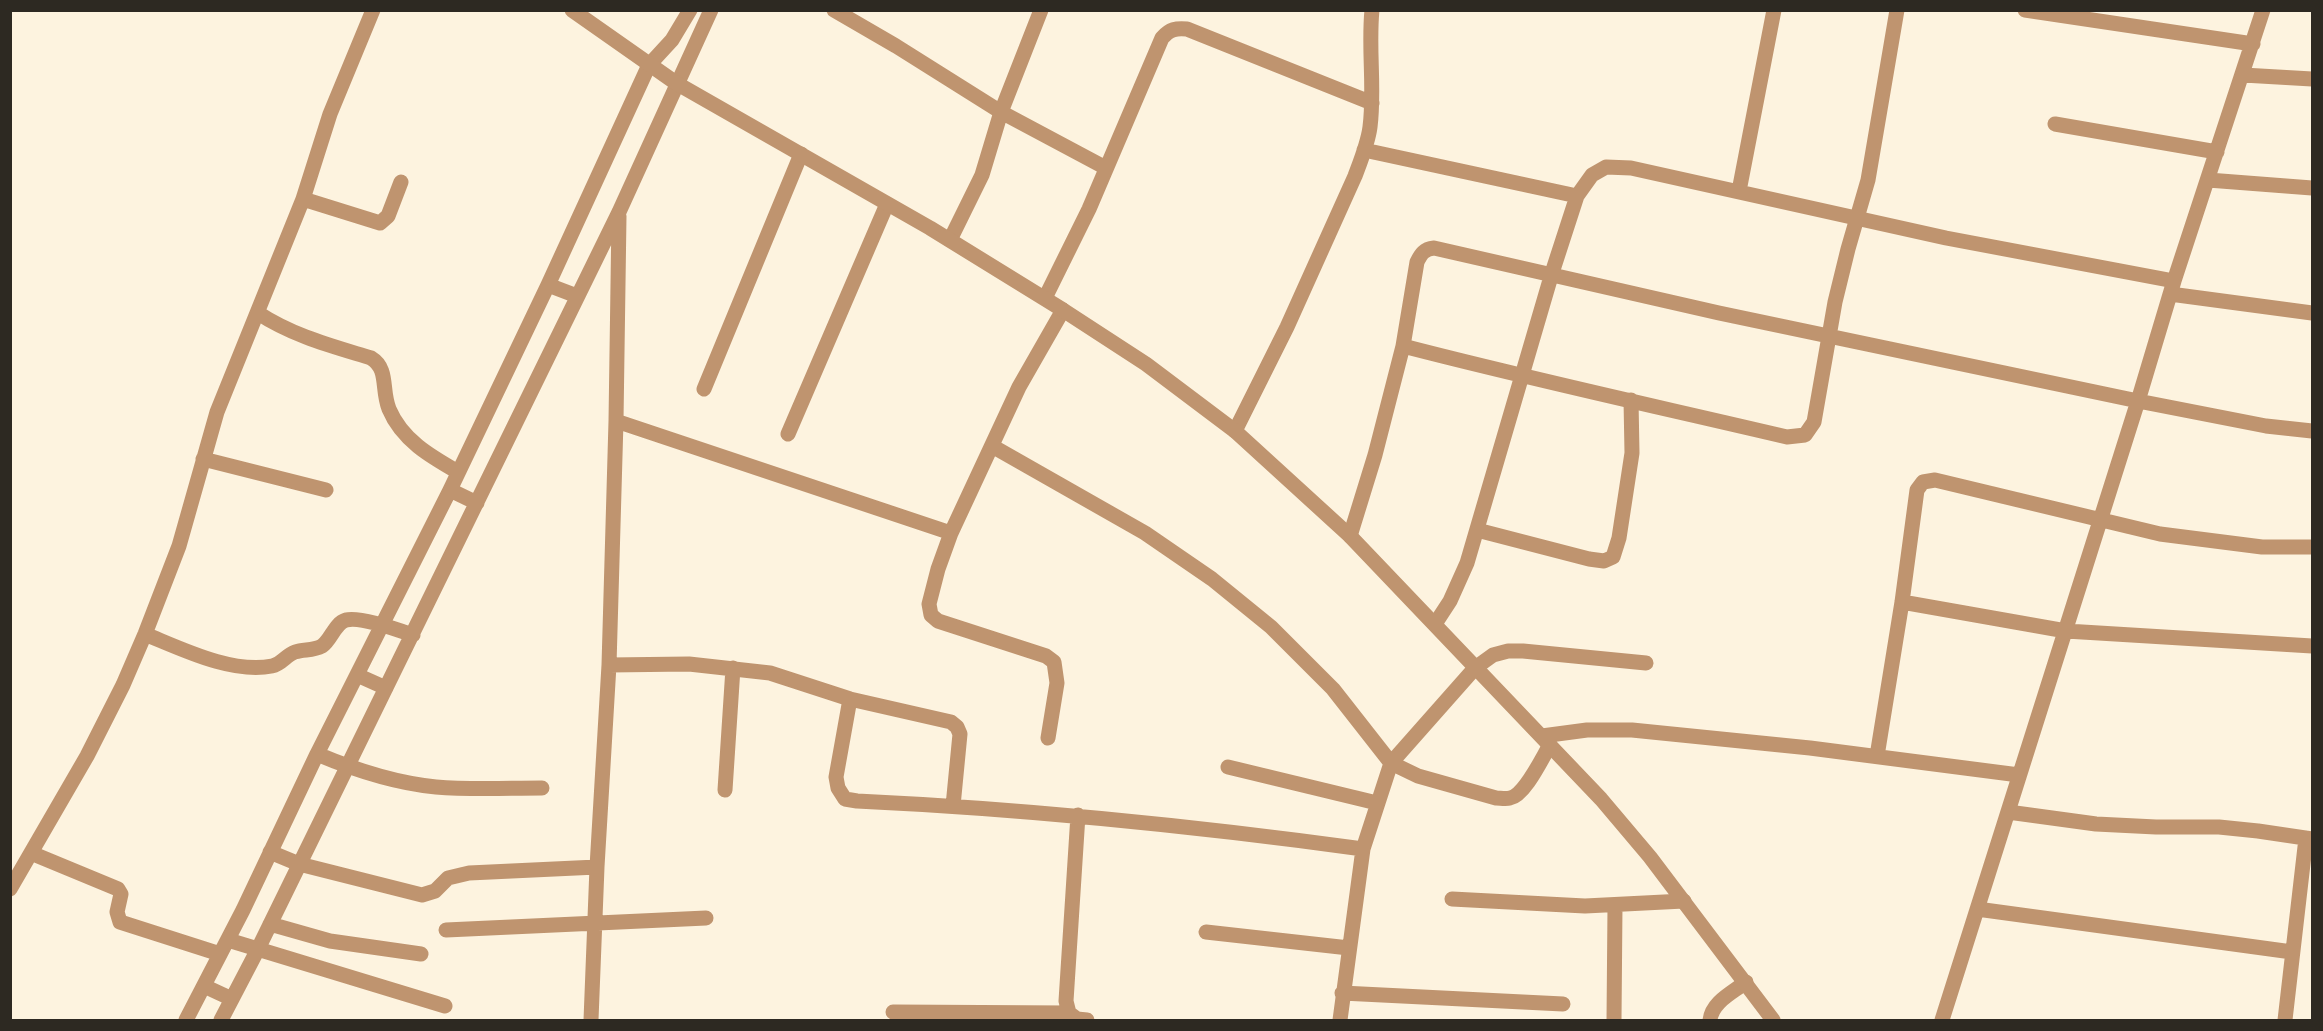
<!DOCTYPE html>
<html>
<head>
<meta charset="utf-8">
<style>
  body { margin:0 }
  #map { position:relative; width:2323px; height:1031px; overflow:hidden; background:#fdf3df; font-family:"Times New Roman",serif }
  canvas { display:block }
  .frame { position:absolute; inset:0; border:12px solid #2d2922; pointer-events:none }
</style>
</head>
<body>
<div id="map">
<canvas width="2323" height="1031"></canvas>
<div class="frame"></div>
</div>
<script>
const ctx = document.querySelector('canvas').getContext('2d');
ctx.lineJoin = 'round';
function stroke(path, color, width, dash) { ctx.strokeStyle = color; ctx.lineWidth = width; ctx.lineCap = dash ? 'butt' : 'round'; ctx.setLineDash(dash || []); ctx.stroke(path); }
const minor = new Path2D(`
  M834 10 896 46 1001 112 1106 168
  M2025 10 2253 44
  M2243 75 2312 79
  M2055 124 2217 152
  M1364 150 1577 196
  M2208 180 2312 188
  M1739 191 1774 10
  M303 199 380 223 388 216 401 182
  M619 216 616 421 951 533
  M950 240 982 175 1001 112 1041 10
  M548 285 577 296
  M2170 294 2312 313
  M1045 298 1089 209 1162 38C1170 29 1176 28 1187 29L1372 103
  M258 313C293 336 332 346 371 358 389 369 381 389 389 409 402 440 430 456 458 472
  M1403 346C1530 379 1659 407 1787 437L1805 435 1814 422 1835 302 1848 249 1868 180 1897 10
  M704 389 801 154
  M1235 431 1287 327 1355 176C1361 160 1368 143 1370 127 1375 88 1368 49 1372 10
  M788 434 887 204
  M992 446 1145 533 1212 579 1271 627 1333 689 1391 763 1418 776 1496 798C1500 798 1506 799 1510 798 1525 795 1542 758 1550 745
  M203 459 326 490
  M450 490 477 503
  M1477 530 1589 559 1604 561 1613 557 1619 538 1632 453 1631 400
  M1350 536 1375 455 1403 346 1417 262C1421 254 1424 249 1434 248L1719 313 2138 401 2266 426 2312 431
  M1902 602 2066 631 2312 646
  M1435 624 1450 601 1467 563 1552 273 1577 196 1592 175 1606 167 1631 168 1946 238 2174 281
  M145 634C182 649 232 674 272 666 282 664 286 655 295 652 304 649 313 651 322 646 331 640 335 623 346 620 359 616 399 630 413 635
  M609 665 689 664 770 673 850 699 951 722 957 727 960 734 953 806
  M357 675 386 688
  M850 699 836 777 838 788 845 799 857 801C1027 809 1195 826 1363 849
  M1542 736 1587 730H1632L1810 748 2019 775
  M1048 738 1057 683 1054 662 1046 656 938 621 931 615 929 604 938 569 951 533 1019 387 1063 310
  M317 754C355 770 395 783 436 787 471 790 507 788 542 788
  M1877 756 1902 602 1917 490 1923 482 1935 480 2160 534 2262 547H2312
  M1228 767 1377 803
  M725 790 733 668
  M2008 812 2096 824 2156 827H2219L2258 831 2312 839
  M1078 815 1066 1001 1069 1013 1077 1019 1087 1020
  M270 852 299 864 422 895 435 891 448 878 469 873 597 867
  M31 853 118 889 121 894 117 912 120 922 220 954
  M10 889 87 756 123 685 145 634 179 546 217 412 303 199 330 114 373 10
  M1452 899 1585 906 1684 901
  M1977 909 2292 952
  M270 924 330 941 421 954
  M446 930 706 918
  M1206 932 1349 948
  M228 940 445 1006
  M204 986 232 999
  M1342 993 1563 1004
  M893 1012 1069 1013
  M186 1020 243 910 317 754 450 490 548 285 649 65 672 40 690 10
  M221 1020 257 951 619 212 711 10
  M591 1020 597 867 609 665 616 421
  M1340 1020 1363 849 1391 763 1475 668 1493 655 1508 651H1523L1646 663
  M1614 1020 1615 906
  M1710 1020C1712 1002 1732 993 1746 982
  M1942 1020 2138 401 2174 281 2263 10
  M2285 1020 2306 838`);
const tertiary = new Path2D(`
  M572 10 676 83 930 228 1063 310 1146 364 1235 431 1350 536 1601 799 1650 857 1773 1020`);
stroke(minor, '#bf946f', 15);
stroke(tertiary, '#bf946f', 15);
</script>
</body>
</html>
